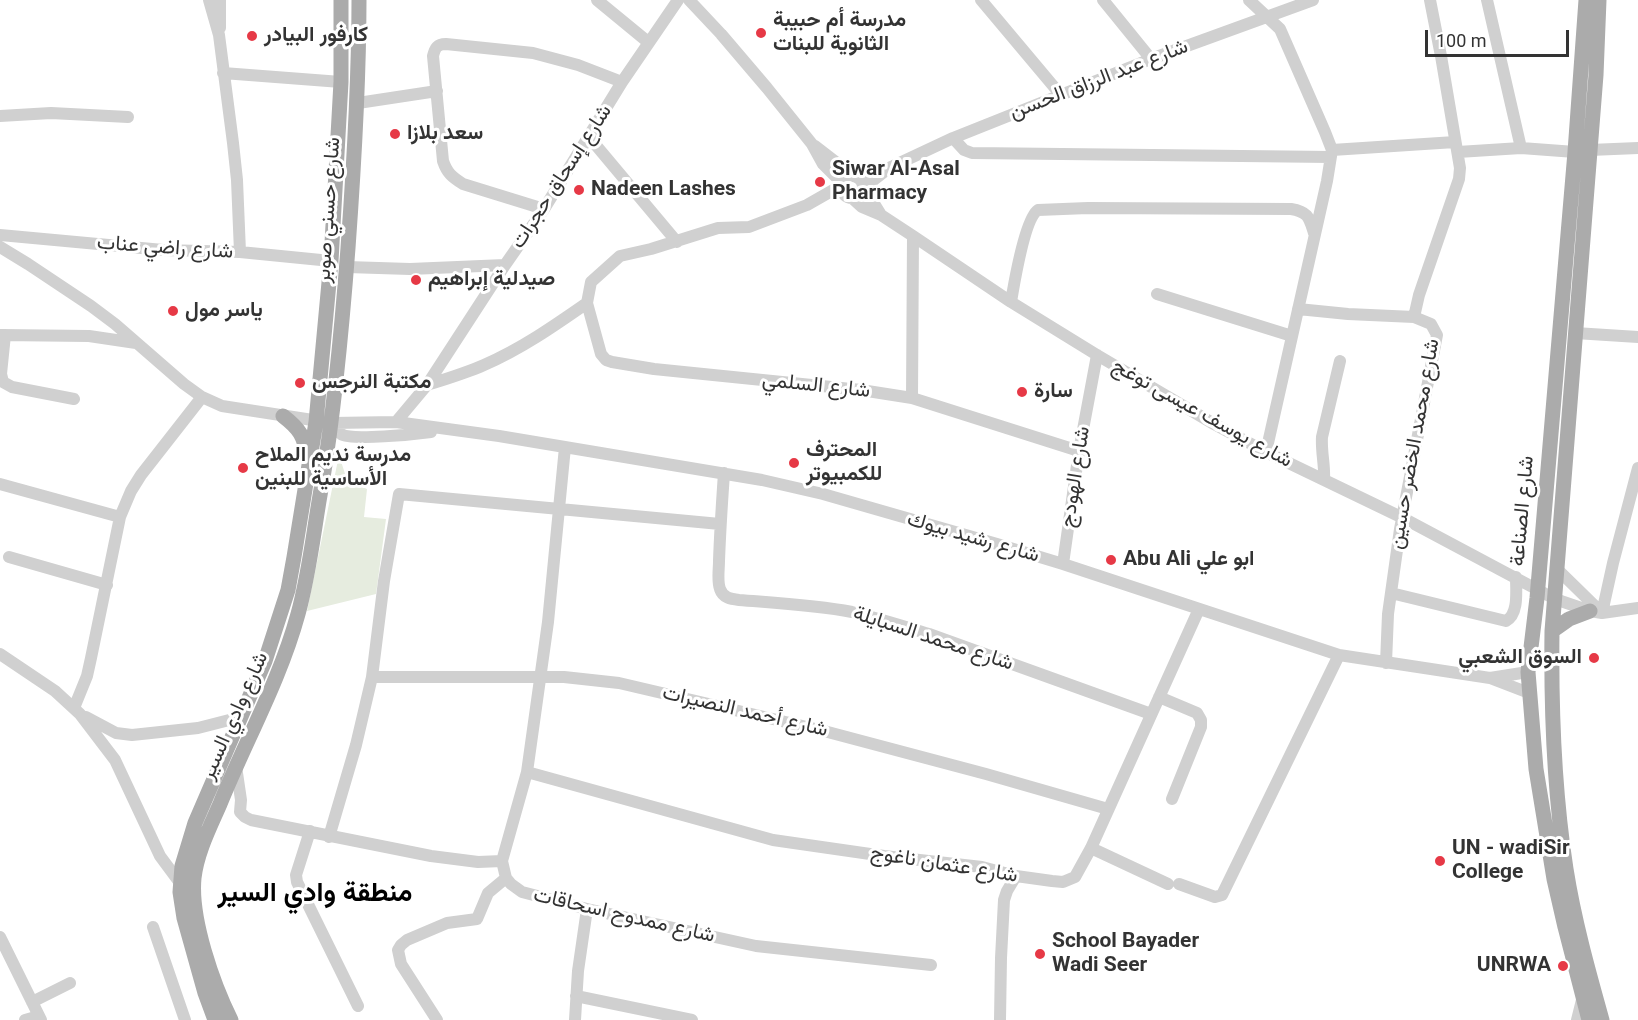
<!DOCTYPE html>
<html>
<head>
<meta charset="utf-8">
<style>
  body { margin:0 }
  #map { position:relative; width:1638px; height:1020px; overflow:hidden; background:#fff; font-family:Roboto,sans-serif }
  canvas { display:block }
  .scale { position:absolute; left:1425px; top:30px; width:144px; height:27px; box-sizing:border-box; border:3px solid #333; border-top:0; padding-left:8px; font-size:18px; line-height:21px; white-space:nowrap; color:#333; -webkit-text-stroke:4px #fff; paint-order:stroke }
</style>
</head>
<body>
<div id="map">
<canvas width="1638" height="1020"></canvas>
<div class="scale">100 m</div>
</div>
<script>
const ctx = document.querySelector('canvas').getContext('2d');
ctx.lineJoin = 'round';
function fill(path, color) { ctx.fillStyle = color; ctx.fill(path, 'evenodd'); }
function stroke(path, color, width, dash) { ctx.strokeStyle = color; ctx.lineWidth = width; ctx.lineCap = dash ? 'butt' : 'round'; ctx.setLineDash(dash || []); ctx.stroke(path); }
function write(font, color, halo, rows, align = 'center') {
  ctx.font = font + ' Roboto,Vazirmatn,sans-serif'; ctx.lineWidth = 6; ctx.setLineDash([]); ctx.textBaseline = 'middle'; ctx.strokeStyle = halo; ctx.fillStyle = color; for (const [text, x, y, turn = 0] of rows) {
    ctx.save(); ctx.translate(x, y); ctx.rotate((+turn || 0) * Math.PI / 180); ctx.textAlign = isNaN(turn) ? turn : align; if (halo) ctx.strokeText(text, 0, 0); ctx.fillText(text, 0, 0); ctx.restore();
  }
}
const green = new Path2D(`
  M339 455 347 480 367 489 364 517 386 519 376 594 307 611Z`);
const minor = new Path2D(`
  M209 0 219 35 233 143 237 180 240 252
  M597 0 648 42
  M689 0 721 34 767 88 812 144 823 164 842 183
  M981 0 1060 94
  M1103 0 1151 59
  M1249 0 1280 29 1325 132 1332 150 1327 181 1266 452
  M1487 0 1521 148
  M220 28V0
  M223 73 341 82
  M358 103 437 91
  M0 116 51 113 128 117
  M589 137 677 242
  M953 138 964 150 972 153 1331 157
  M815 146 837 163 851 176
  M1332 150 1455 142
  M1590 150 1638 148
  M1458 152 1521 148 1575 152
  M841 187a11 11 0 1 1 22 0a11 11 0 1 1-22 0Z
  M856 177 864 173 887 169
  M862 189 889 168 953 138 1151 59 1313 0
  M862 191 873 202 881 215
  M851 197 862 207 881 215 913 236 1011 302 1097 355 1214 424 1266 452 1403 518 1555 599 1590 611 1602 613 1638 608
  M544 209 463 184C452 177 447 173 443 161L433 56C435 48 437 44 446 44L533 53 578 65 622 82
  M0 235 163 250 240 252 331 261
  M0 247 28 264 91 306 115 324 184 384 202 397 222 406 332 423 396 422 499 436 762 480 823 494 997 544 1063 564 1339 655 1490 678 1529 693
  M347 267 410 269 505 265
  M1157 294 1292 336
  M1011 302C1014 284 1025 218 1038 210L1088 208 1291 209C1309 212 1309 218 1314 233
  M587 303 601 354 606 360 612 362 654 369 861 390 912 398 1079 451
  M1298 309 1348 314 1414 317 1431 324 1437 335 1400 529 1388 614 1386 663
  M1414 317 1419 295 1459 179 1460 168 1441 56 1430 0
  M1575 333 1638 337
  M0 335 89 336 136 343
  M5 335 1 374 3 382 12 387 74 399
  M427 385C446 379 466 373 484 365 521 349 554 326 587 303L591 282 620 256 651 249 718 228 749 227 807 205 842 185
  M912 398 913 236
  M396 422 427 385 505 265 544 209 622 82 678 0
  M332 423C334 427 337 432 341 434 351 441 416 434 431 432
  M565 447 548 622 527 772 502 861 506 878 511 884 522 892 587 909 756 946 931 965
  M724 473C722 502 720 532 719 561 719 570 717 581 720 589 723 598 731 599 739 600 776 603 815 605 852 612 878 618 903 626 929 634L1151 714
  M1324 480C1325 465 1321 452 1322 437L1340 361
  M0 484 120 517
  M9 557 107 585
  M1063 564 1079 451 1097 355
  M1557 569 1601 612
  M1391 593 1506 621C1519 614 1516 591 1516 577
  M1602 613 1613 563 1638 468
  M0 654 55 691 80 714 115 760 160 856 180 883
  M372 677H564L619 683 824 731 986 774 1108 809
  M1490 678 1528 672
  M1159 697 1197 713 1201 720V727L1172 799
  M74 708 87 676 91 658 120 517 131 491 141 475 202 397
  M86 717 116 733 132 735 198 728 241 717
  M236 766 241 800 240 812 245 817 251 820 431 856 478 862 502 861
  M527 772 773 840 884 856 982 867 1016 876 1052 881 1063 882 1075 877 1091 848 1199 609
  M310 831 296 875 297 882 358 1006
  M329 837 356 745 372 677 384 581 399 494 720 524
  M1091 848 1168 884
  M1179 884 1215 897 1222 895 1339 655
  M153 927 185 1020
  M0 937 41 1020
  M576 996 692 1020
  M32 1002 70 983
  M25 1020 39 1016
  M437 1020 401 964 398 950 401 945 407 940 447 923 477 919 488 893 506 878
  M575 1020 578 971 587 909
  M1000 1020 1001 958 1004 900 1007 891 1016 876
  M1577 1020 1583 996`);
const major = new Path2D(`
  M1586 0 1575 152 1537 598 1528 672 1536 769 1554 879 1565 927 1589 1020
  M1599 0 1596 75 1552 631C1551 710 1554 791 1566 869 1574 920 1588 970 1602 1020
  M283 416C300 429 304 436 308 458
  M1552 631 1569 619 1590 611
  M215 1020 205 993 184 918 180 892 182 866 195 823 265 661 288 590 294 557 316 422 331 261 341 82V0
  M231 1020C213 984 190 919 194 878 197 852 210 827 220 804 246 740 280 680 298 614 310 571 314 527 322 484 335 406 342 327 348 248 354 165 359 83 359 0`);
const markers = [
  [761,33,6,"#e63946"],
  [252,36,6,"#e63946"],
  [395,134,6,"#e63946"],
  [820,182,6,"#e63946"],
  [579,190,6,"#e63946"],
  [416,280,6,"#e63946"],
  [173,311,6,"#e63946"],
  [300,383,6,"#e63946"],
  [1022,392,6,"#e63946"],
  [794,463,6,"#e63946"],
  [243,468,6,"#e63946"],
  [1111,560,6,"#e63946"],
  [1594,658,6,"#e63946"],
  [1440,861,6,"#e63946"],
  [1040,954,6,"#e63946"],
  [1563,966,6,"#e63946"]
];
const poiNames = [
  ["مدرسة أم حبيبة",773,21],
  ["الثانوية للبنات",773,45],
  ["كارفور البيادر",264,36],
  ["سعد بلازا",407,134],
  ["Siwar Al-Asal",832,170],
  ["Pharmacy",832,194],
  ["Nadeen Lashes",591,190],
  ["صيدلية إبراهيم",428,280],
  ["ياسر مول",185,311],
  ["مكتبة النرجس",312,383],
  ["سارة",1034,392],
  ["المحترف",806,451],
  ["للكمبيوتر",806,475],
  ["مدرسة نديم الملاح",255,456],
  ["الأساسية للبنين",255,480],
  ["Abu Ali ابو علي",1123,560],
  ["السوق الشعبي",1582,658,"right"],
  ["UN - wadiSir",1452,849],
  ["College",1452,873],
  ["School Bayader",1052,942],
  ["Wadi Seer",1052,966],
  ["UNRWA",1551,966,"right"]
];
const streetNames = [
  ["شارع عبد الرزاق الحسن",1099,80,-21],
  ["شارع إسحاق حجرات",562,177,-57],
  ["شارع حسني صوبر",329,210,-86],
  ["شارع راضي عناب",165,248,4],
  ["شارع السلمي",816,386,6],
  ["شارع يوسف عيسى توغج",1202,414,29],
  ["شارع محمد الخضر حسين",1415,444,-80],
  ["شارع الهودج",1076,477,-81],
  ["شارع الصناعة",1523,511,-85],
  ["شارع رشيد بيوك",973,538,16],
  ["شارع محمد السبايلة",933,639,18],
  ["شارع أحمد النصيرات",745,712,13],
  ["شارع وادي السير",235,716,-66],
  ["شارع عثمان ناغوج",944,865,9],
  ["شارع ممدوح اسحاقات",624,916,13]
];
const districtNames = [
  ["منطقة وادي السير",315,894]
];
fill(green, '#e6ecdf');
stroke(minor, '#d0d0d0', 12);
stroke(major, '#ababab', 15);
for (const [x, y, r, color] of markers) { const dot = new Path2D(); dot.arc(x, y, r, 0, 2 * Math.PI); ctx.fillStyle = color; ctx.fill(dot); stroke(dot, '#fff', 2); }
write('bold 21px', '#333', '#fff', poiNames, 'left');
write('21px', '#333', '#fff', streetNames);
write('bold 27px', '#000', '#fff', districtNames);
</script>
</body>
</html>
